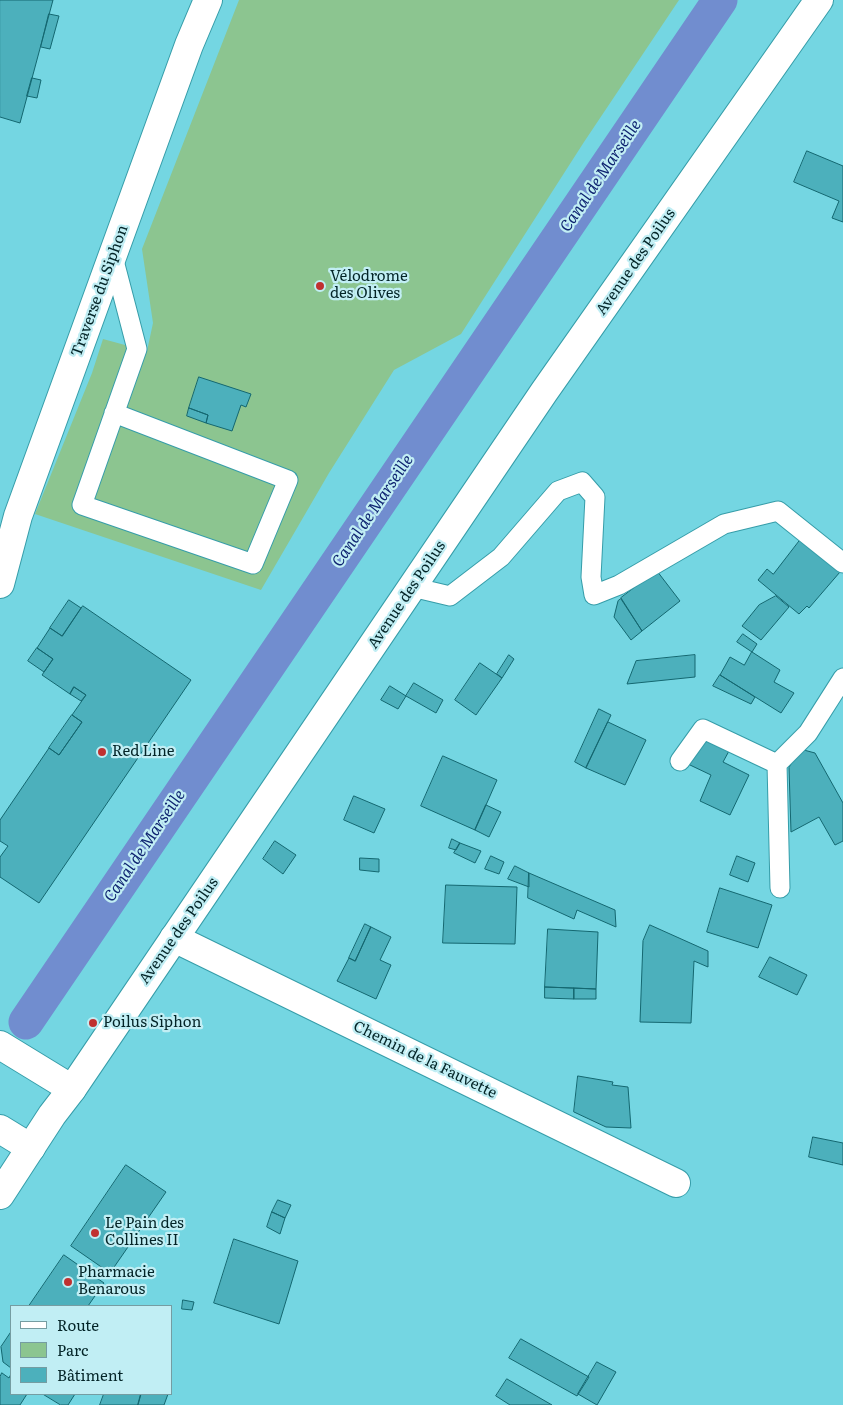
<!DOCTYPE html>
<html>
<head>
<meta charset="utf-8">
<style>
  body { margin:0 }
  #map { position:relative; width:843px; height:1405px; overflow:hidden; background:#74d6e2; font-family:Literata,serif }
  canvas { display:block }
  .legend { position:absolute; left:10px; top:1305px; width:162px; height:90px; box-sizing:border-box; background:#c1eef4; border:1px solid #759da2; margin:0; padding:6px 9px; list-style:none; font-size:15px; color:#032427 }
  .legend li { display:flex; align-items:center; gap:10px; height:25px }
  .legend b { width:25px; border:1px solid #759da2 }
</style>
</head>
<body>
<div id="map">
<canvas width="843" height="1405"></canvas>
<ul class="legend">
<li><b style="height:6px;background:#fff"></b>Route</li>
<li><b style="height:14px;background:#8cc590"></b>Parc</li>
<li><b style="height:14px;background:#4cb0bc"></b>Bâtiment</li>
</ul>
</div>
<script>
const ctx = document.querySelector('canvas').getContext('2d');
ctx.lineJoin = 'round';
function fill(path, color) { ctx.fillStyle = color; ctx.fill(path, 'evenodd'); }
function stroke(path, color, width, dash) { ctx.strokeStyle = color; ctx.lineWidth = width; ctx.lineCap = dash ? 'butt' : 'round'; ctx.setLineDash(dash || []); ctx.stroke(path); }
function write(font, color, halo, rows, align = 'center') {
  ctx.font = font + ' Literata,serif'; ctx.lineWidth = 4.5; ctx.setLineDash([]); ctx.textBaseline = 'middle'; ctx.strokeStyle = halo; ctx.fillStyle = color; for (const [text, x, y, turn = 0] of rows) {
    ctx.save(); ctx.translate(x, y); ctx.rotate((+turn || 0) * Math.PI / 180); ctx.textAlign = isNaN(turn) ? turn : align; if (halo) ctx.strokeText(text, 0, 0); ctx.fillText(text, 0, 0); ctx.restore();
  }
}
const green = new Path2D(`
  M239 0H679L584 142 461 334 394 370 329 473 261 590 35 514 92 373 103 339 147 351 153 323 142 249Z`);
const canal = new Path2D(`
  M26 1022 720 0`);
const building = new Path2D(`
  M0 0H53L20 123 0 117Z
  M49 14 59 16 50 49 41 47Z
  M32 78 41 80 37 98 27 96Z
  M807 151 843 166V222L832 218 839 201 794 182Z
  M199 377 251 394 246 407 241 405 232 431 206 423 208 415 189 408Z
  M189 408 208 415 206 423 187 416Z
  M801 539 840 572 809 608 807 606 799 614 758 580 767 569 773 574Z
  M657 571 680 601 642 631 621 598Z
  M776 596 789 607 761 640 742 626 759 605Z
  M621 599 642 631 631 640 614 617 618 601Z
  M69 600 81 608 62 636 50 628Z
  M83 606 191 680 39 903 0 877V857L8 846 0 841V820L49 748 59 755 82 722 72 715 86 695 74 687 70 694 42 675 53 659 37 648 50 628 62 636Z
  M743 634 757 644 752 652 737 642Z
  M37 648 53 659 44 672 28 661Z
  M752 652 780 670 774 682 794 693 781 713 720 675 730 657 744 665Z
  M509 655 514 659 502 678 497 674Z
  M695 655V677L627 684 636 661Z
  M480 663 502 678 476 715 455 700Z
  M720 675 755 697 751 704 713 686Z
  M414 683 443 700 436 713 406 696Z
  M390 686 406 696 398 709 381 700Z
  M74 687 86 695 81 701 70 694Z
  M599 709 611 715 586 768 575 762Z
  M72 715 82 722 59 755 49 748Z
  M608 722 646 740 625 785 586 768Z
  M703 738 729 751 723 762 749 775 730 815 700 801 711 775 690 765Z
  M800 749 815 753 843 803V841L835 845 819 817 791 832 789 768Z
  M443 756 497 780 475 830 421 806Z
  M354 796 385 809 374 833 344 820Z
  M486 805 501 812 489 837 475 830Z
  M452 839 460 843 456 850 449 848Z
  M275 841 296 855 283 874 263 859Z
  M460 843 481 851 475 863 454 853Z
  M491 856 504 862 499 874 485 869Z
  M737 856 755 863 748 882 730 875Z
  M360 858 379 859V872L360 870Z
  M515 866 529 873V887L508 879Z
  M529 873 615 910 616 927 577 910 574 919 528 898Z
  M446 885 517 887 515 944 443 943Z
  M720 888 772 905 758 948 707 932Z
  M365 924 371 927 355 961 349 958Z
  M650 925 708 951V967L694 961 691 1023 640 1022 643 941Z
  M371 927 391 937 380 960 391 965 376 999 337 981 349 958 355 961Z
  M548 929 598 932 596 989 545 987Z
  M770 957 807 975 797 995 759 977Z
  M545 987 574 988V999L545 998Z
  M574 988 596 989V999H574Z
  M578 1076 613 1082 612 1085 628 1087 631 1128 606 1127 574 1112Z
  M813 1137 843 1143V1165L809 1157Z
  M126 1165 166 1192 110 1273 71 1246Z
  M278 1200 291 1205 285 1218 272 1212Z
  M272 1212 285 1218 280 1234 267 1227Z
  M234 1239 298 1261 279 1324 214 1303Z
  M64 1255 104 1283 88 1306H29Z
  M183 1300 194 1302 192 1310 182 1309Z
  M11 1332V1368L3 1362 1 1347Z
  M521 1339 589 1377 577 1396 509 1358Z
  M597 1362 616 1372 597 1405 578 1394Z
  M2 1373 9 1378 11 1374V1394H27L20 1405H0V1377Z
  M507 1379 552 1405H510L496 1396Z
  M43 1394H75L68 1405H61Z
  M104 1394H141L138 1405H100Z
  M141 1394H168L164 1405H138Z`);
const service = new Path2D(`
  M113 257 137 349 82 505 253 564 288 480 114 413
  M412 587 450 596 501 557 558 491 582 482 595 497 591 577 594 595 619 585 724 524 778 511 843 563
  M680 761 703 729 777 764 808 733 843 678
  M777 764 780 888`);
const minor = new Path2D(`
  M0 584 18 516 189 45 208 0
  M174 938 676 1183
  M0 1045 72 1089
  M0 1129 31 1148`);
const primary = new Path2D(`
  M0 1195 52 1115 72 1089 544 392 819 0`);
const markers = [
  [320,286,5,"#c03130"],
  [102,752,5,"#c03130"],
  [93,1023,5,"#c03130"],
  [95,1233,5,"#c03130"],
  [68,1282,5,"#c03130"]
];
const streetNames = [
  ["Avenue des Poilus",636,262,-55],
  ["Traverse du Siphon",100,291,-70],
  ["Avenue des Poilus",407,595,-56],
  ["Avenue des Poilus",179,931,-55],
  ["Chemin de la Fauvette",425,1060,26]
];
const poiNames = [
  ["Vélodrome",330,277],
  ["des Olives",330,294],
  ["Red Line",112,752],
  ["Poilus Siphon",103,1023],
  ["Le Pain des",105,1224],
  ["Collines II",105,1241],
  ["Pharmacie",78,1273],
  ["Benarous",78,1290]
];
const waterNames = [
  ["Canal de Marseille",601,176,-56],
  ["Canal de Marseille",373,511,-56],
  ["Canal de Marseille",145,846,-56]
];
fill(green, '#8cc590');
stroke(canal, '#718dcf', 35);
fill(building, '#4cb0bc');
stroke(building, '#146770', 1);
stroke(service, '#369da9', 21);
stroke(minor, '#369da9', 30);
stroke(primary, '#369da9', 30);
stroke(service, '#fff', 19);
stroke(minor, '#fff', 28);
stroke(primary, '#fff', 28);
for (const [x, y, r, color] of markers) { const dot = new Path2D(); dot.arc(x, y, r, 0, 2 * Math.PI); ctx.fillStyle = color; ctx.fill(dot); stroke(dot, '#c1eef4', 2); }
write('15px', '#032427', '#c1eef4', streetNames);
write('15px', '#032427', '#c1eef4', poiNames, 'left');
write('italic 16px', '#0f2471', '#c1eef4', waterNames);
</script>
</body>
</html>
